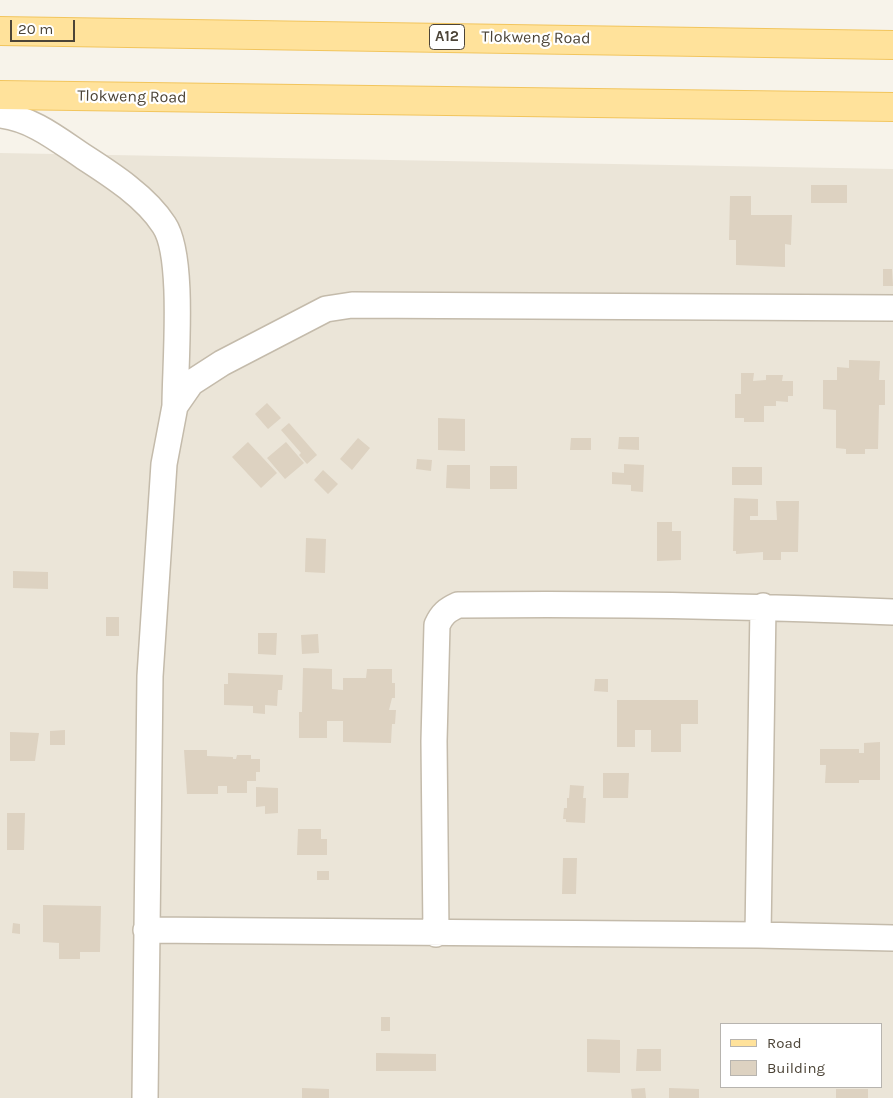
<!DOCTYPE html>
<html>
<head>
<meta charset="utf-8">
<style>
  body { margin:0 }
  #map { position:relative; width:893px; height:1098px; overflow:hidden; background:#f7f3ea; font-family:Karla,sans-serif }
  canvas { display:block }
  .legend { position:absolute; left:720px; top:1023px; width:162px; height:65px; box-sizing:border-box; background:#fff; border:1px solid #b7b4af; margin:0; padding:6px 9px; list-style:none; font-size:15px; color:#4c4437 }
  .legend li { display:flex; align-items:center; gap:10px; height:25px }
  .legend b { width:25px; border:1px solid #b7b4af }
  .scale { position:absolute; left:10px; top:20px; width:65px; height:22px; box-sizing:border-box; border:2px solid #4c4437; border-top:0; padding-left:6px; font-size:15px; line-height:18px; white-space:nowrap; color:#4c4437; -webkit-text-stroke:4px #fff; paint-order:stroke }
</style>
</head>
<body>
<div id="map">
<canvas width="893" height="1098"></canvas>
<ul class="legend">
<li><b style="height:6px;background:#ffe29b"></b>Road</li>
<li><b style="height:14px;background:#ddd2c1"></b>Building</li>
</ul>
<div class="scale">20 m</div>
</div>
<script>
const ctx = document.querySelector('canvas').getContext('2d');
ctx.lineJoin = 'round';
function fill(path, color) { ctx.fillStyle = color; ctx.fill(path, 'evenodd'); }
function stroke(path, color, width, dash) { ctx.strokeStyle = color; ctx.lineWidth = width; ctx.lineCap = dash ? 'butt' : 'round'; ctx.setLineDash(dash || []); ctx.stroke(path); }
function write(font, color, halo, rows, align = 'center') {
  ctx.font = font + ' Karla,sans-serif'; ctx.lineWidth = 4.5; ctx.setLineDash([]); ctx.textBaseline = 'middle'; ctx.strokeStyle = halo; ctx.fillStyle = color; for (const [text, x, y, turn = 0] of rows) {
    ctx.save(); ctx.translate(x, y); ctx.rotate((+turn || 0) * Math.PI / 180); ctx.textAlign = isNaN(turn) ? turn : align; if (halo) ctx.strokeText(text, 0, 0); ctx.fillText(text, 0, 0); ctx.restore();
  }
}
const residential = new Path2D(`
  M0 153 893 169V1098H0ZM722 1024H882V1087H722Z`);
const building = new Path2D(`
  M811 185H847V203H811Z
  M730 196H751V215H792L791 245 785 244V267L736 265V240H729Z
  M883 269H892L893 286H883Z
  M849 360 880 361 879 380H885V405H879L878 449H865V454H846V449L836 448V410L823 409V380H837V367L849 368Z
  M741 373H754L753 381 766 380V375H783L782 381H793V396H788V402L776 401V406H764V422H744V418H735V394H741Z
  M267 403 281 418 268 429 255 414Z
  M438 418 465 419V451L438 450Z
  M289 423 317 455 307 464 299 455 301 453 281 430Z
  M619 437H639V450L618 449Z
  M358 438 370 448 352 470 340 459Z
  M571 438H591V450H570Z
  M248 442 277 473 261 488 232 457Z
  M286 442 304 463 285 479 267 458Z
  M417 459 432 460 431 471 416 469Z
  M624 464 644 465 643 492 631 491V485L612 484V472L624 473Z
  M447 465H470V489L446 488Z
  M490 466H517V489H490Z
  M732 467H762V485H732Z
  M323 470 338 484 328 494 314 480Z
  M734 498 758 499V516H750V520H777L776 501H799L798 552H781V560H763V552L736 554V551H733Z
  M657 522H672V531H681V560L657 561Z
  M306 538 326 539 325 573 305 572Z
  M13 571 48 572V589L13 588Z
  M106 617H119V636H106Z
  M258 633H277L276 655 258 654Z
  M318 634 319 653 302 654 301 635Z
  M303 668 332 669V689L343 690V678H366L367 669H392V683H395V698H392L389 710H396L395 724H392L391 743 343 742V721H327V738H299V712H302Z
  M228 673 283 675 282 690H278L277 706 265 705V714L253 713V706L224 705V684H228Z
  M595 679H608V692L594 691Z
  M617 700H698V724H681V752H651V730H635V747H617Z
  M65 730V745H50V731Z
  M10 732 39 733 35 761H10Z
  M880 742V780H859V783H825L826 765H820V749H859V753H864V743Z
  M184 750H207V756L233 757V759H236L237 755H251V759H260V772H256V781H247V793H227V786H218V794H187Z
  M603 773H629L628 798H603Z
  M570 785 584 786 583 798H586L585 823 566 822V819H563L564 808H567V798H569Z
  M256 787 278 788V813L265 814V806L256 807Z
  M7 813H25L24 850H7Z
  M298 829H321V839H327V855H297Z
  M563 858H577L576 894H562Z
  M317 871H329V880H317Z
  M43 905 101 906 100 952H80V959H59V943L43 942Z
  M13 923 20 924V934L12 933Z
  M381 1017H390V1031H381Z
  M587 1039 620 1040V1073L587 1072Z
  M637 1049H661V1071H636Z
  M376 1053 436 1054V1071H376Z
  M302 1088 329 1089V1098H302Z
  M645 1088 646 1098H632L631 1089Z
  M669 1088 699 1089V1098H669Z
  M836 1089H868V1098H836Z`);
const minor = new Path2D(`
  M0 115C33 119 57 139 84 157 112 175 146 197 164 225 185 256 175 365 175 406
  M146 930 758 935 893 938
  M436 934 434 741 437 625C442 614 447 610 458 605 604 603 748 606 893 612
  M758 935 763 606
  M145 1098 150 676 164 464 175 406 191 383 222 363 326 309 352 305 893 308`);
const primary = new Path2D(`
  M0 31 893 45
  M0 95 893 107`);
const shields = [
  [447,37,35]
];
const shieldNames = [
  ["A12",447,37]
];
const streetNames = [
  ["Tlokweng Road",536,38,1],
  ["Tlokweng Road",132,97,1]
];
fill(residential, '#ebe5d8');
fill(building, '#ddd2c1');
stroke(minor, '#c4bbab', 28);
stroke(primary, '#f2c55d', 30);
stroke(minor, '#fff', 25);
stroke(primary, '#ffe29b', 28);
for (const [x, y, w] of shields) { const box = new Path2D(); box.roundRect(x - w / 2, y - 12.5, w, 25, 4); ctx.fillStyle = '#fff'; ctx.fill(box); stroke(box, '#4c4437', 1); }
write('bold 15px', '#4c4437', null, shieldNames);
write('16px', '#4c4437', '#fff', streetNames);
</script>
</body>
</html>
